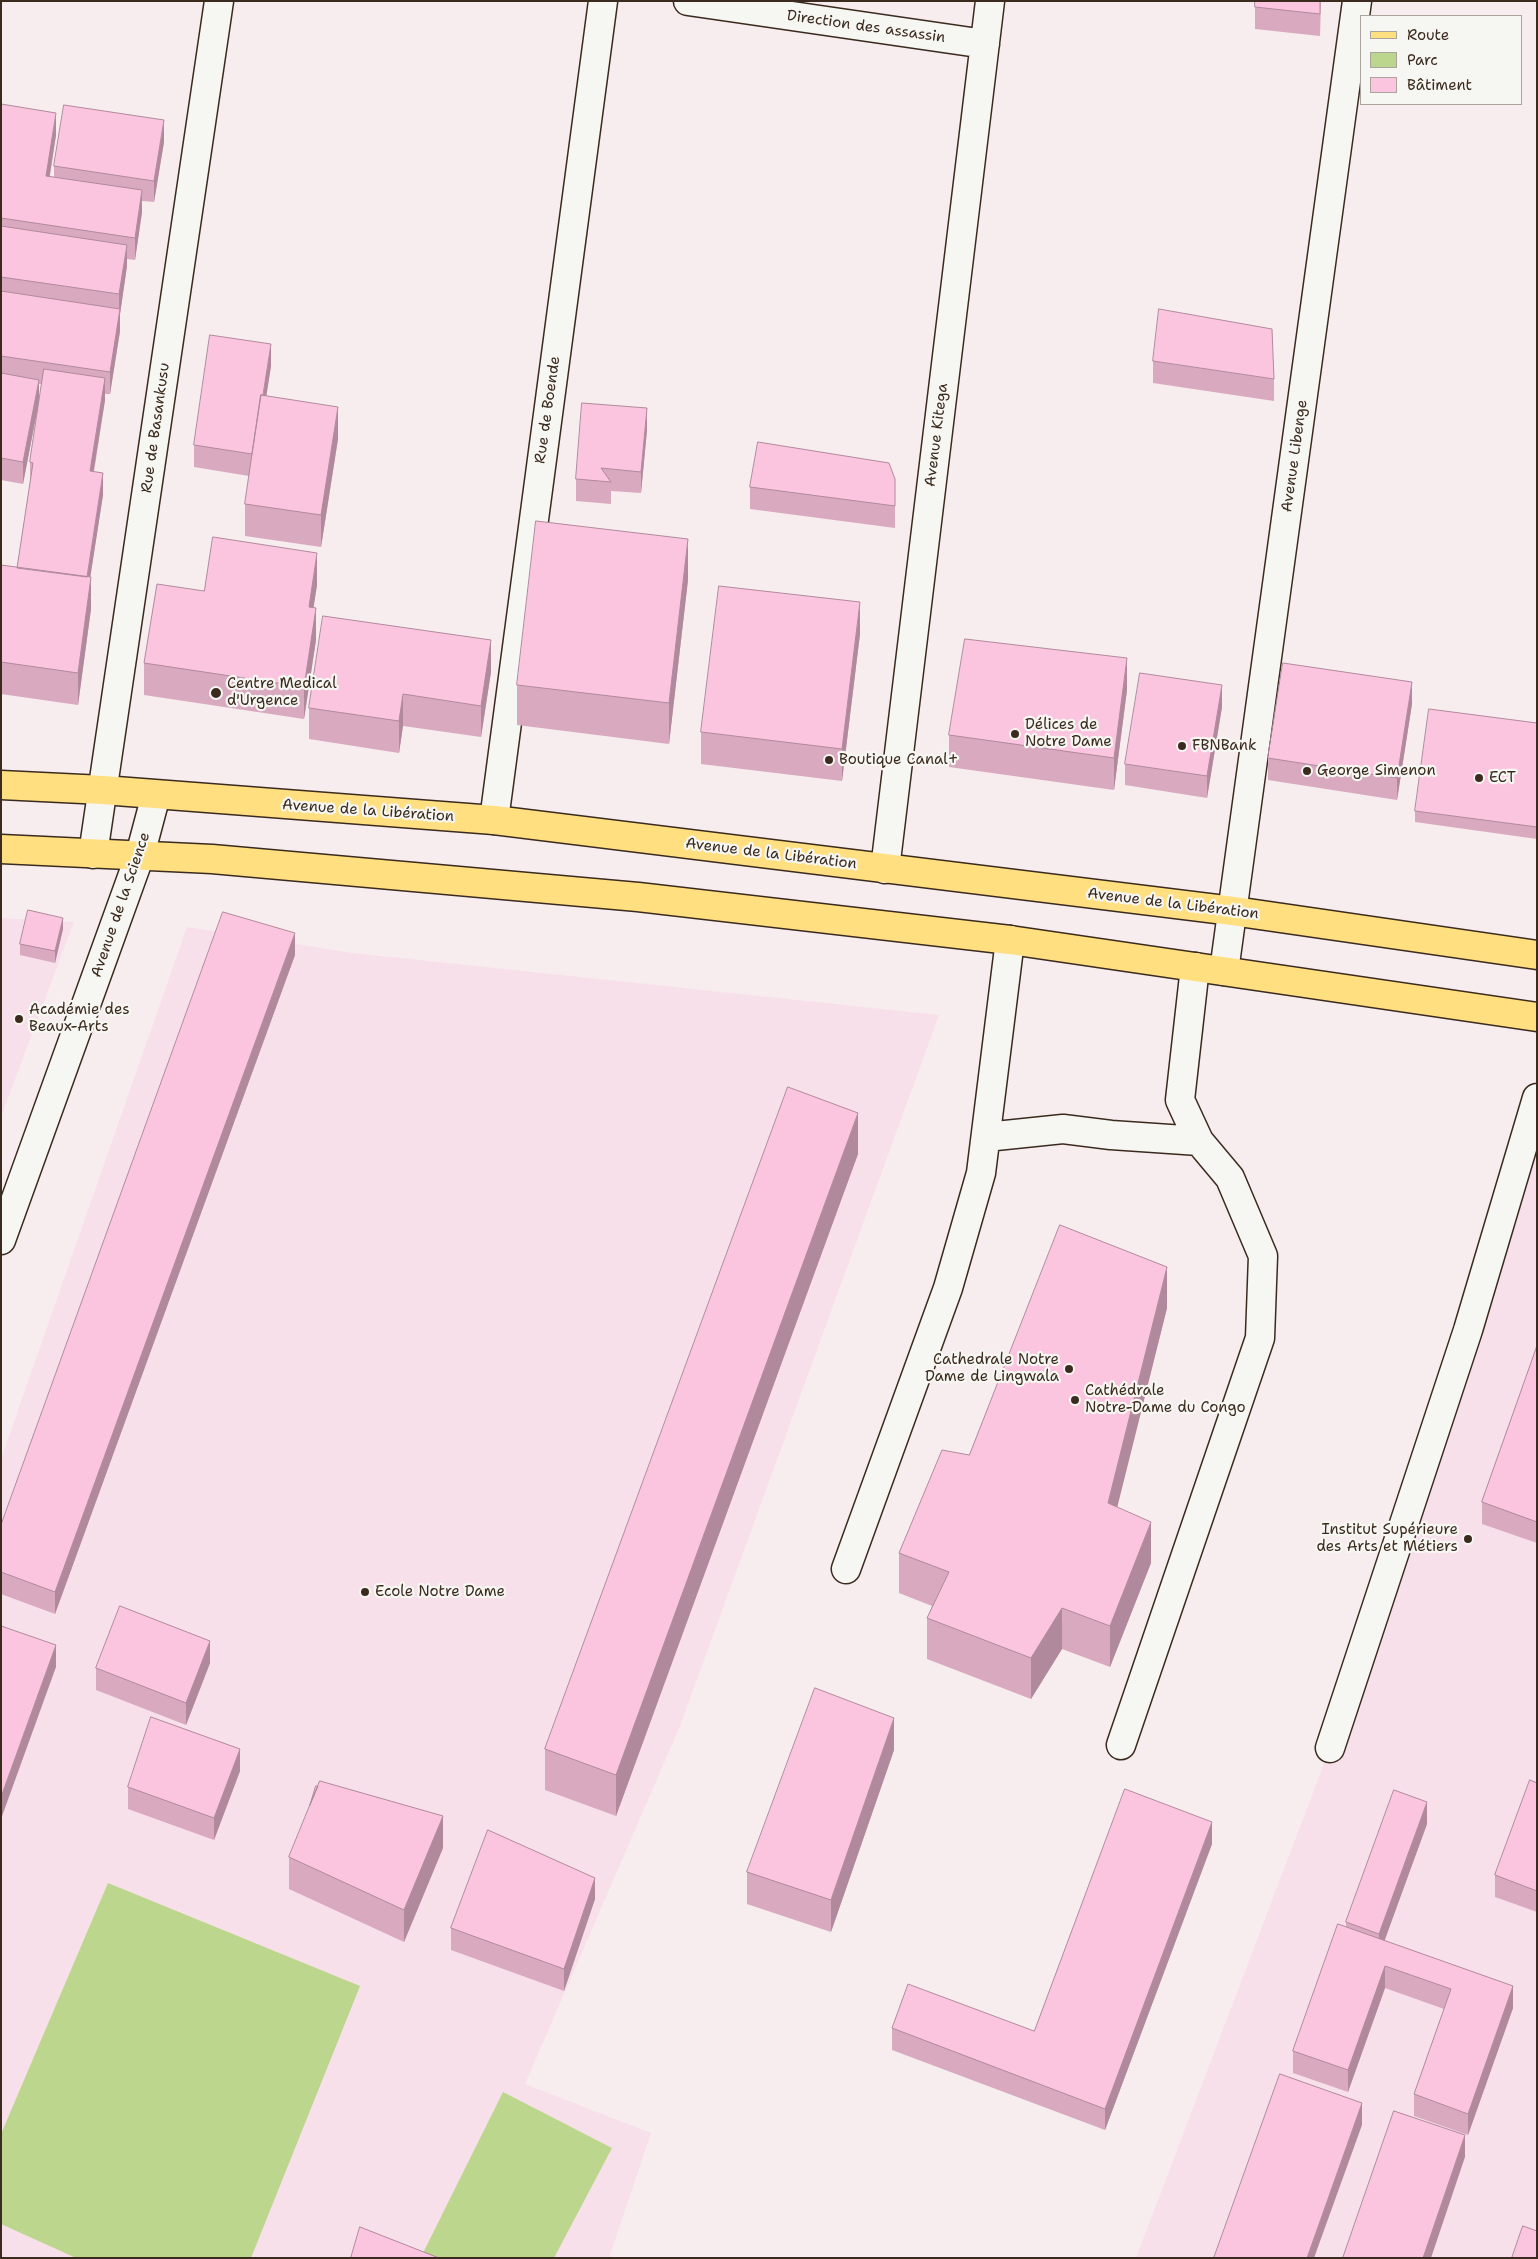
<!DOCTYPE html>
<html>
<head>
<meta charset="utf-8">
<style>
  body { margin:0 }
  #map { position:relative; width:1538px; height:2259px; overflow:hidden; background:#f7ecee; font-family:"Shantell Sans",sans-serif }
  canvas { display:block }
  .frame { position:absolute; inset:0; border:2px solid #3b2a1e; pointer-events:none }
  .legend { position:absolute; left:1360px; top:15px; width:162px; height:90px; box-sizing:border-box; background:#f6f6f2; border:1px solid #aba49d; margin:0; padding:6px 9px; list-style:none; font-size:15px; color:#3b2a1e }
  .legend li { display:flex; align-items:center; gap:10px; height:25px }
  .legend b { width:25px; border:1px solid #aba49d }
</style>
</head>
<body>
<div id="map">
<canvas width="1538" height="2259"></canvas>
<div class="frame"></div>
<ul class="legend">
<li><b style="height:6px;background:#ffdf80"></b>Route</li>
<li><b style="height:14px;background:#bdd68d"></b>Parc</li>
<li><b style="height:14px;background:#fcc5df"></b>Bâtiment</li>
</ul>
</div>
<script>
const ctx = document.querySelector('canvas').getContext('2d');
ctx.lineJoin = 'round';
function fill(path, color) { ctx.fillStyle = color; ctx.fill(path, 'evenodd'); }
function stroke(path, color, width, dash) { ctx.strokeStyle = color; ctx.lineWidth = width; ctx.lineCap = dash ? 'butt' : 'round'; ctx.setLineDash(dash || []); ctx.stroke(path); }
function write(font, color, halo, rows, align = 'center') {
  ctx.font = font + ' "Shantell Sans",sans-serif'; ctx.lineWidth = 4.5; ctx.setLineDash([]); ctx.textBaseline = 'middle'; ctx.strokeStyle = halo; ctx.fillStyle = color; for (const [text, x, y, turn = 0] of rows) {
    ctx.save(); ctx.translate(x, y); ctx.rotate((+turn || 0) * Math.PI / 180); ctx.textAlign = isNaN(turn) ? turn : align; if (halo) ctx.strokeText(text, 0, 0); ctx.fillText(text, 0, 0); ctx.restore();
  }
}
const built = new Path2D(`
  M1 918 74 922 1 1117Z
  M187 927 353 953 939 1015 680 1726 525 2084 651 2133 609 2258H1V1459Z
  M1537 1098V2258H1136L1330 1748Z`);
const green = new Path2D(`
  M108 1883 360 1986 251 2258H76L1 2224V2134Z
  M503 2092 612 2148 554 2258H431L423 2253Z`);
const minor = new Path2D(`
  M688 1 985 44
  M494 820 603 1
  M93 854 219 1
  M885 869 990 1
  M1224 971 1357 1
  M986 1137 1063 1129 1111 1135 1199 1141
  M1 1240 140 855 156 795
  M846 1569 948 1288 981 1173 1010 940
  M1121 1745 1260 1338 1263 1256 1230 1178 1199 1141 1180 1100 1195 967
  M1330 1748 1468 1330 1537 1098`);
const major = new Path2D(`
  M1 785 103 790 494 820 1233 911 1537 955
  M1 849 212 859 638 897 1010 940 1537 1017`);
const wall = new Path2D(`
  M1321 1 1320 36 1255 29V7Z
  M1 104 56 135 50 176 54 177V166L164 142 154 202 142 201V212L135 260 127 259V266L120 314V331L110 394H105V400L94 472 103 495 90 577 91 609 78 705 1 694V565L17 568 30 483V462L42 384H39V401L23 484 1 480Z
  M1153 361 1274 379V401L1153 383Z
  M271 366 266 396 338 439 321 547 245 536V504L249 476 194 467V445Z
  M647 430 641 493 611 491V504L576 501V479Z
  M895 479V528L750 509V487Z
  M688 580 669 744 517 725V685Z
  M317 585 313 608 316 640 304 719 144 695V663L204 591Z
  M860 634 842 781 701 764V732Z
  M491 672 481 737 403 726 399 753 309 739V708Z
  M1127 690 1114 790 949 767V735Z
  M1412 704 1397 800 1268 780V758Z
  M1222 707 1207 798 1125 785V764Z
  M1537 723V839L1415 822V811Z
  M63 929 55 963 20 955V944Z
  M295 955 55 1614 1 1594V1525Z
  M858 1154 616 1816 545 1790V1749Z
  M1167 1308 1117 1507 1151 1563 1110 1667 1062 1649 1031 1699 927 1659V1618L932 1606 899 1593V1553L969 1455Z
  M1537 1346V1543L1482 1524V1502Z
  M210 1663 186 1725 96 1690V1668Z
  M894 1750 831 1932 747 1904V1872Z
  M240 1771 214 1840 128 1809V1787Z
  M1537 1783V1912L1495 1897V1875Z
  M1427 1824 1384 1940 1513 2008 1468 2135 1414 2116V2094L1444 2009 1385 1988 1348 2092 1293 2073V2051L1346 1927V1922Z
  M1212 1844 1105 2130 892 2050V2028L1034 2031Z
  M443 1848 404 1942 289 1889V1857Z
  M595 1899 564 1991 451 1950V1928Z`);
const shadedWall = new Path2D(`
  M56 113V135L46 198V176Z
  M164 120V142L154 202V181Z
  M142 190V212L135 260V238Z
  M127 245V266L120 314V331L110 394V372L119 311V294Z
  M271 344V366L254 476V455Z
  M105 378V400L90 493V471Z
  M39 380V401L23 484V462Z
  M338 407V439L321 547V515Z
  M647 408V430L641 493V472Z
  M103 473V495L86 605V584Z
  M688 539V580L669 744V703Z
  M317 553V585L309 638V607Z
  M91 577V609L78 705V673Z
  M860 602V634L842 781V749Z
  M316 608V640L304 719V687Z
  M491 640V672L481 737V706Z
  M1127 658V690L1114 790V758Z
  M1412 682V704L1397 800V778Z
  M1222 685V707L1207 798V776Z
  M403 694V726L399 753V721Z
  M63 918V929L55 963V951Z
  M295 933V955L55 1614V1592Z
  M858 1113V1154L616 1816V1775Z
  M1167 1267V1308L1108 1544V1503Z
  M1151 1522V1563L1110 1667V1626Z
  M1062 1608V1649L1031 1699V1658Z
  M210 1641V1663L186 1725V1703Z
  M56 1645V1667L1 1819V1797Z
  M894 1718V1750L831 1932V1900Z
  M240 1749V1771L214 1840V1818Z
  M1427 1802V1824L1379 1956V1934Z
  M443 1816V1848L404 1942V1910Z
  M1212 1822V1844L1105 2130V2109Z
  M595 1878V1899L564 1991V1969Z
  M1385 1966V1988L1348 2092V2070Z
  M1513 1986V2008L1468 2135V2114Z
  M1362 2103V2125L1314 2258H1307Z
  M1465 2135V2157L1431 2258H1423Z`);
const building = new Path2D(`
  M1255 1H1320V14L1255 7Z
  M1 104 56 113 46 176 142 190 135 238 1 218Z
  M64 105 164 120 154 181 54 166Z
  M1 226 127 245 119 294 1 277Z
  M1 291 120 309 110 372 1 356Z
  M1159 309 1272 329 1274 379 1153 361Z
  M210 335 271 344 263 395H261L252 454 194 445Z
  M44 369 105 378 90 471 103 473 87 577 17 568 33 463 30 462Z
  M1 373 39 380 23 462 1 458Z
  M261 395 338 407 321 515 245 504Z
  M582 403 647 408 641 472 601 468 611 482 576 479Z
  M758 442 889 463 895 479V506L750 487Z
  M536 521 688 539 669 703 517 685Z
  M213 537 317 553 309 607 316 608 304 687 144 663 157 584 204 591Z
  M1 565 91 577 78 673 1 662Z
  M719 586 860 602 842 749 701 732Z
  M323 616 491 640 481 706 403 694 399 721 309 708Z
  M965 639 1127 658 1114 758 949 735Z
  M1283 663 1412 682 1397 778 1268 758Z
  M1140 673 1222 685 1207 776 1125 764Z
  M1429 709 1537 723V827L1415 811Z
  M28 910 63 918 55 951 20 944Z
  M223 912 295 933 55 1592 1 1572V1525Z
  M788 1087 858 1113 616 1775 545 1749Z
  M1060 1225 1167 1267 1108 1503 1151 1522 1110 1626 1062 1608 1031 1658 927 1618 949 1572 899 1553 942 1450 969 1455Z
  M1537 1346V1522L1482 1502Z
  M120 1606 210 1641 186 1703 96 1668Z
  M1 1626 56 1645 1 1797Z
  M815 1688 894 1718 831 1900 747 1872Z
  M151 1717 240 1749 214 1818 128 1787Z
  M1530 1780 1537 1783V1891L1495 1875Z
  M320 1781 443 1816 404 1910 289 1857Z
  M316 1786H318L310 1805Z
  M1125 1789 1212 1822 1105 2109 892 2028 908 1984 1034 2031Z
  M1394 1790 1427 1802 1379 1934 1346 1922Z
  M488 1830 595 1878 564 1969 451 1928Z
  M1338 1924 1513 1986 1468 2114 1414 2094 1451 1989 1385 1966 1348 2070 1293 2051Z
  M1280 2074 1362 2103 1307 2258H1214Z
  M1394 2111 1465 2135 1423 2258H1343Z
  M1523 2226 1537 2231V2258H1512Z
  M360 2227 439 2258H351Z`);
const markers = [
  [216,693,6,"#3b2a1e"],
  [1015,734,5,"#3b2a1e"],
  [1182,746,5,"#3b2a1e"],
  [829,760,5,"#3b2a1e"],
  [1307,771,5,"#3b2a1e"],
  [1479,778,5,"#3b2a1e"],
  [19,1019,5,"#3b2a1e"],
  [1069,1369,5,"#3b2a1e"],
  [1075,1400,5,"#3b2a1e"],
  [1468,1539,5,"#3b2a1e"],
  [365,1592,5,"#3b2a1e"]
];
const streetNames = [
  ["Direction des assassin",866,27,8],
  ["Rue de Boende",548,410,-82],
  ["Rue de Basankusu",156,428,-82],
  ["Avenue Kitega",937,435,-83],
  ["Avenue Libenge",1295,456,-82],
  ["Avenue de la Libération",368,811,4],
  ["Avenue de la Libération",771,854,7],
  ["Avenue de la Libération",1173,904,7],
  ["Avenue de la Science",121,905,-71]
];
const poiNames = [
  ["Centre Medical",227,684],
  ["d'Urgence",227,701],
  ["Délices de",1025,725],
  ["Notre Dame",1025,742],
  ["FBNBank",1192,746],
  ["Boutique Canal+",839,760],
  ["George Simenon",1317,771],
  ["ECT",1489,778],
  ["Académie des",29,1010],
  ["Beaux-Arts",29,1027],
  ["Cathedrale Notre",1059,1360,"right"],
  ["Dame de Lingwala",1059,1377,"right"],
  ["Cathédrale",1085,1391],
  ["Notre-Dame du Congo",1085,1408],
  ["Institut Supérieure",1458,1530,"right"],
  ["des Arts et Métiers",1458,1547,"right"],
  ["Ecole Notre Dame",375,1592]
];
fill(built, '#f8e0ea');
fill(green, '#bdd68d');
stroke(minor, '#3b2a1e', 31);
stroke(major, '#3b2a1e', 31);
stroke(minor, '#f6f6f2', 28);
stroke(major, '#ffdf80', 28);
fill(wall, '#d9a9c0');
fill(shadedWall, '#b08a9c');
fill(building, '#fcc5df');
stroke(building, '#b08a9c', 1);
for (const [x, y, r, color] of markers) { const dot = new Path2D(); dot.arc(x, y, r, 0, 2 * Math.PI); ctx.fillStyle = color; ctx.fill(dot); stroke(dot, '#f6f6f2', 2); }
write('15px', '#3b2a1e', '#f6f6f2', streetNames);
write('15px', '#3b2a1e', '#f6f6f2', poiNames, 'left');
</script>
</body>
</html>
